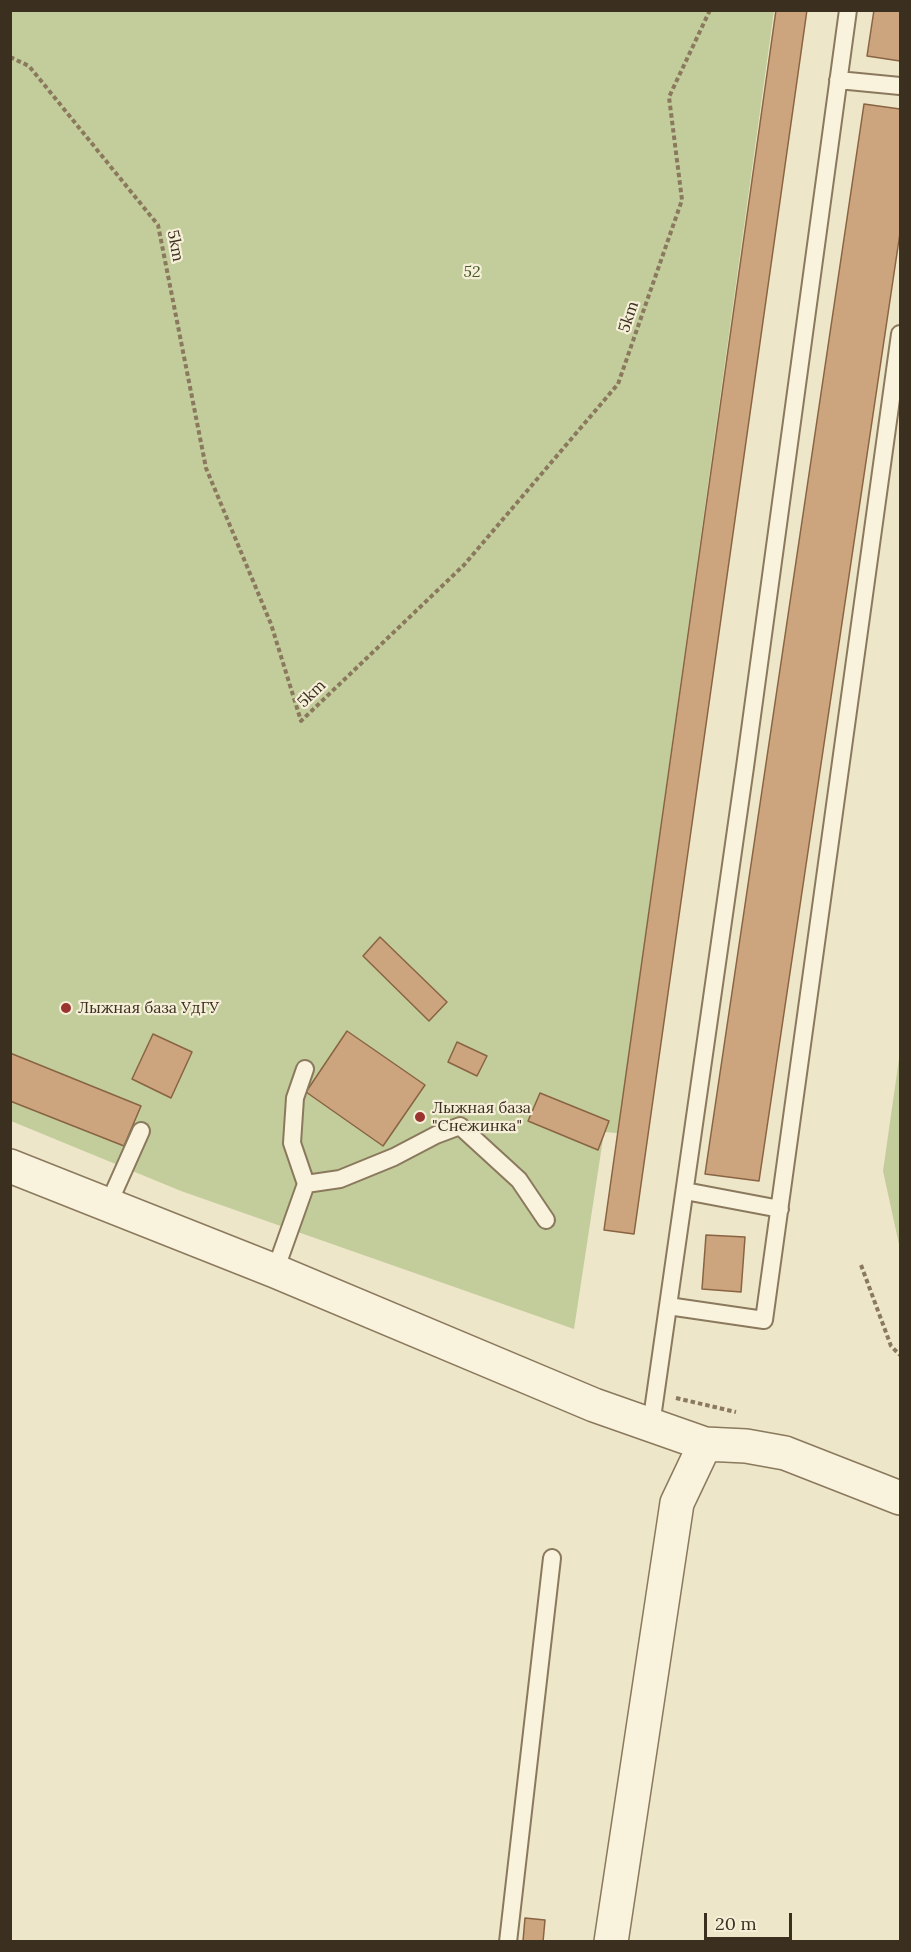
<!DOCTYPE html>
<html>
<head>
<meta charset="utf-8">
<style>
  body { margin:0 }
  #map { position:relative; width:911px; height:1952px; overflow:hidden; background:#eee6c8; font-family:Lora,serif }
  canvas { display:block }
  .frame { position:absolute; inset:0; border:12px solid #3b2f20; pointer-events:none }
  .scale { position:absolute; left:704px; top:1913px; width:88px; height:27px; box-sizing:border-box; border:3px solid #3b2f20; border-top:0; padding-left:8px; font-size:18px; line-height:21px; white-space:nowrap; color:#3b2f20; -webkit-text-stroke:4px #f6efd8; paint-order:stroke }
</style>
</head>
<body>
<div id="map">
<canvas width="911" height="1952"></canvas>
<div class="frame"></div>
<div class="scale">20 m</div>
</div>
<script>
const ctx = document.querySelector('canvas').getContext('2d');
ctx.lineJoin = 'round';
function fill(path, color) { ctx.fillStyle = color; ctx.fill(path, 'evenodd'); }
function stroke(path, color, width, dash) { ctx.strokeStyle = color; ctx.lineWidth = width; ctx.lineCap = dash ? 'butt' : 'round'; ctx.setLineDash(dash || []); ctx.stroke(path); }
function write(font, color, halo, rows, align = 'center') {
  ctx.font = font + ' Lora,serif'; ctx.lineWidth = 4.5; ctx.setLineDash([]); ctx.textBaseline = 'middle'; ctx.strokeStyle = halo; ctx.fillStyle = color; for (const [text, x, y, turn = 0] of rows) {
    ctx.save(); ctx.translate(x, y); ctx.rotate((+turn || 0) * Math.PI / 180); ctx.textAlign = isNaN(turn) ? turn : align; if (halo) ctx.strokeText(text, 0, 0); ctx.fillText(text, 0, 0); ctx.restore();
  }
}
const green = new Path2D(`
  M10 11H774L622 1102 617 1133 604 1132 574 1329 181 1191 11 1121Z
  M900 1052V1249L883 1171Z`);
const building = new Path2D(`
  M776 10H807L634 1234 604 1230Z
  M874 10H900V61L867 56Z
  M864 104 900 109V233L759 1181 705 1174Z
  M380 937 447 1002 429 1021 363 956Z
  M347 1031 425 1085 383 1146 306 1092Z
  M153 1034 192 1052 171 1098 132 1079Z
  M457 1042 487 1056 477 1076 448 1062Z
  M10 1053 141 1106 124 1146 10 1101Z
  M540 1093 609 1121 598 1150 528 1121Z
  M706 1235 745 1237 741 1292 702 1289Z
  M525 1918 545 1920 543 1942 523 1941Z`);
const path = new Path2D(`
  M10 57 29 66 158 225 206 468 271 624 301 721 464 565 618 384 682 200 669 97 710 10
  M861 1265 891 1346 900 1355
  M676 1398 736 1412`);
const lane = new Path2D(`
  M838 80 900 86
  M305 1069 295 1098 292 1143 306 1184
  M685 1191 780 1209
  M108 1205 141 1131
  M275 1271 306 1184 340 1179 394 1157 436 1135 460 1126 519 1180 546 1220
  M668 1306 764 1320 900 334
  M651 1425 745 767 848 10
  M508 1942 552 1558`);
const street = new Path2D(`
  M10 1166 275 1271 594 1405 705 1444 746 1446 785 1453 900 1498
  M611 1942 677 1503 705 1444`);
const markers = [
  [66,1008,6,"#99352e"],
  [420,1117,6,"#99352e"]
];
const streetNames = [
  ["5km",175,246,79],
  ["5km",629,317,-71],
  ["5km",312,694,-44]
];
const parkNames = [
  ["52",472,272]
];
const poiNames = [
  ["Лыжная база УдГУ",78,1008],
  ["Лыжная база",432,1108],
  ["\"Снежинка\"",432,1126]
];
fill(green, '#c3cd9c');
fill(building, '#cca57f');
stroke(building, '#896443', 1.5);
stroke(lane, '#8a795d', 20);
stroke(street, '#8a795d', 36);
stroke(path, '#8a795d', 4, [4.5, 3]);
stroke(lane, '#f9f2dc', 16);
stroke(street, '#f9f2dc', 33);
for (const [x, y, r, color] of markers) { const dot = new Path2D(); dot.arc(x, y, r, 0, 2 * Math.PI); ctx.fillStyle = color; ctx.fill(dot); stroke(dot, '#f6efd8', 2); }
write('16px', '#3b2f20', '#f6efd8', streetNames);
write('italic 16px', '#475727', '#f6efd8', parkNames);
write('16px', '#3b2f20', '#f6efd8', poiNames, 'left');
</script>
</body>
</html>
